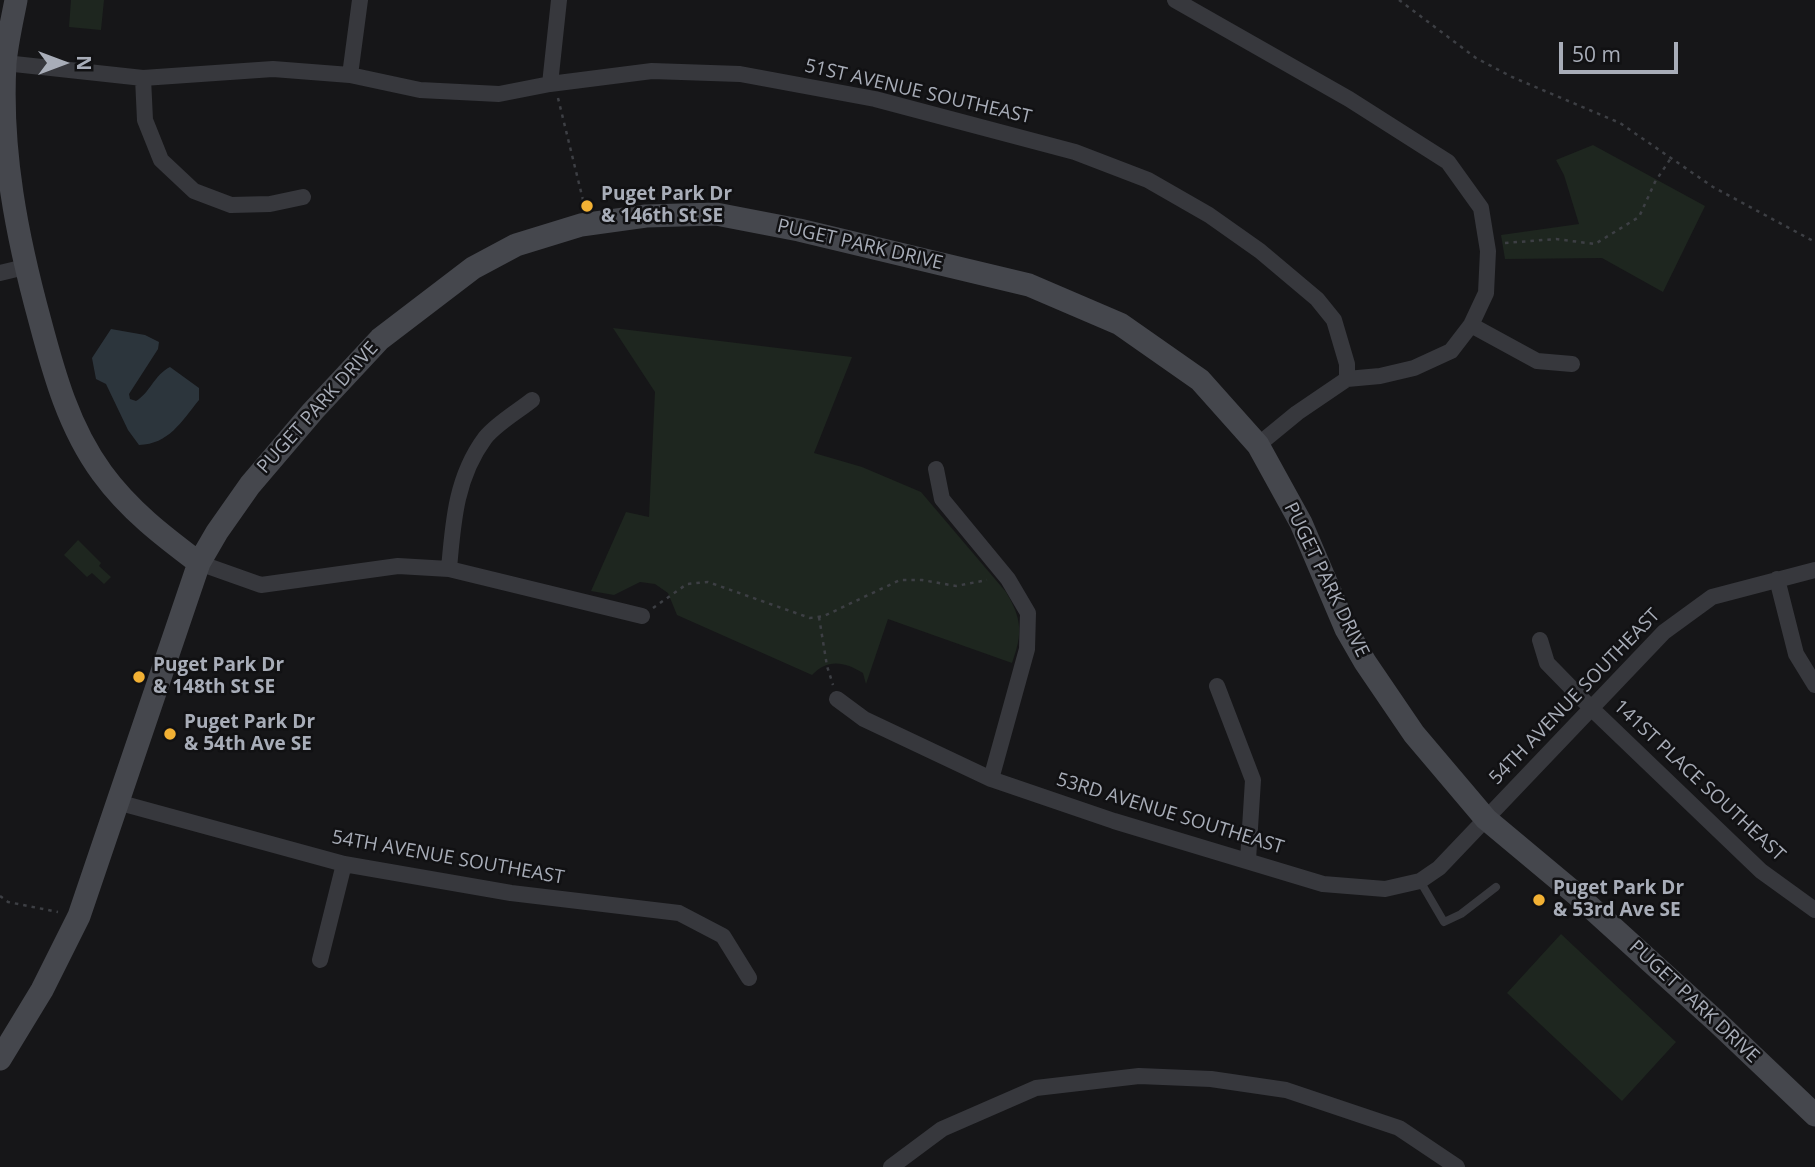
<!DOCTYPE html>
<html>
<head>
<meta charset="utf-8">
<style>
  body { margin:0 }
  #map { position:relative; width:1815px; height:1167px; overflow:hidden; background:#161618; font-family:"Open Sans",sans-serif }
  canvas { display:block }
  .north { position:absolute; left:28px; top:28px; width:70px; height:70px; -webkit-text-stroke:5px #111113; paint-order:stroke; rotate:90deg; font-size:19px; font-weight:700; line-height:28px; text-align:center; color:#a8adb8 }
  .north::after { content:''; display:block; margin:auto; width:24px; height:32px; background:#a8adb8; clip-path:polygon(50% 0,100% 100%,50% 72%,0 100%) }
  .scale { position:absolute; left:1559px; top:42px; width:119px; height:32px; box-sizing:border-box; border:4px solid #a8adb8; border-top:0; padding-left:9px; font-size:21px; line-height:24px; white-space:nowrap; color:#a8adb8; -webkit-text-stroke:5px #111113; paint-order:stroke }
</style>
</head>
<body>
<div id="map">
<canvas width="1815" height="1167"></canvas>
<div class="north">N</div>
<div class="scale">50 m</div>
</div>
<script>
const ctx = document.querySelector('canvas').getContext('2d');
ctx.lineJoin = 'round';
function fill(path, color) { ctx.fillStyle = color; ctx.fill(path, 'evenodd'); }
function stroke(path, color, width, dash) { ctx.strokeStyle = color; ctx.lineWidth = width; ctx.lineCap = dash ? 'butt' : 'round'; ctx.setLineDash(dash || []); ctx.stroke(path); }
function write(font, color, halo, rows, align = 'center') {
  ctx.font = font + ' "Open Sans",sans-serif'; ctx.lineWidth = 5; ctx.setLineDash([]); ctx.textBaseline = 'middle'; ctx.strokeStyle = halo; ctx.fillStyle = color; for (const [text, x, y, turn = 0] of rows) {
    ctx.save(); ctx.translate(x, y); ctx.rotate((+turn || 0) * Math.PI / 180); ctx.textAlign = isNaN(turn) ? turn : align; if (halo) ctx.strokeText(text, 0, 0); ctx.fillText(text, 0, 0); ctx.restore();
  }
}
const green = new Path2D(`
  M71 0H104L101 30 69 27Z
  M1593 145 1705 206 1663 292 1602 258 1505 259 1501 235 1579 224 1564 175 1556 160Z
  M613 328 852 357 814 453 862 467 921 492 1006 592C1022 619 1023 633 1012 663L888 619 866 684 863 673C845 662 828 658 812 675L677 615 668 593 655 584 640 582 614 595 591 591 626 512 649 517 655 392Z
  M78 540 101 563 99 566 111 577 104 584 92 573 87 577 64 555Z
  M1561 934 1676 1042 1622 1101 1507 993Z`);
const water = new Path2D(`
  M111 329 145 335 159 342 158 349 129 394 130 399 136 401C150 393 154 375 170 367L199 388V400C181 422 169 444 139 445L128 430 106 384 96 379 92 358Z`);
const path = new Path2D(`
  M1399 0 1476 58 1512 77 1620 123 1713 187 1815 242
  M558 98 584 204
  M1505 243 1556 239 1595 244 1639 217 1655 182 1671 158
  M653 608 687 584 708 582 810 618 824 616 900 580H922L956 586 987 580
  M819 617 827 666 833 685
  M0 896 8 902 58 912`);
const lane = new Path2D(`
  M1420 881 1444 922 1461 914 1496 887`);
const street = new Path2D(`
  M1175 0 1349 99 1448 162 1481 208 1488 251 1486 293 1471 325 1537 361 1572 364
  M5 63 143 78 273 69 350 75 420 90 499 94 550 84 652 71 740 74 875 99 1075 152 1148 180 1209 215 1260 251 1317 299 1334 320 1347 364V379
  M350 75 360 0
  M143 78 145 120 161 160 194 191 231 205 270 204 303 197
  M550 84 559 0
  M0 273 25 267
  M1258 445 1297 413 1347 379 1380 376 1414 368 1451 351 1471 325
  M936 469 942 499 1008 579 1028 613 1027 649 991 779
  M199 563 261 585 398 566 449 569 642 616
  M449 569C453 522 456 477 485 438 496 424 517 412 532 400
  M1777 579 1796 654 1815 685
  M1540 640 1547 663 1591 708 1761 871 1815 910
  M1217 686 1253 780 1248 860
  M837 699 864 719 991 779 1114 821 1323 884 1385 889 1420 881 1439 868 1664 632 1712 597 1815 570
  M117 802 344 864 511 893 679 913 723 936 749 978
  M320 960 344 864
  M891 1167 942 1129 1036 1088 1139 1076 1211 1079 1286 1090 1399 1128 1457 1167`);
const secondary = new Path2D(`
  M16 0C12 21 7 42 5 63 0 151 17 237 40 321 54 374 69 428 102 473 129 510 163 536 199 563
  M0 1059 42 990 79 916 199 563 217 532 250 485 313 411 380 339 473 268 516 245 581 225 646 216 716 214 799 230 1029 285 1120 324 1200 380 1258 445 1301 523 1346 629 1365 662 1414 734 1486 819 1577 895 1717 1022 1815 1115`);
const markers = [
  [587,206,7,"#f2b134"],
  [139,677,7,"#f2b134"],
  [170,734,7,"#f2b134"],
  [1539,900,7,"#f2b134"]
];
const streetNames = [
  ["51ST AVENUE SOUTHEAST",918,92,13],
  ["PUGET PARK DRIVE",860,245,13],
  ["PUGET PARK DRIVE",318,408,-48],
  ["PUGET PARK DRIVE",1326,580,64],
  ["54TH AVENUE SOUTHEAST",1575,697,-46],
  ["141ST PLACE SOUTHEAST",1699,781,43],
  ["53RD AVENUE SOUTHEAST",1170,814,17],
  ["54TH AVENUE SOUTHEAST",448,858,10],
  ["PUGET PARK DRIVE",1694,1002,43]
];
const poiNames = [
  ["Puget Park Dr",601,195],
  ["& 146th St SE",601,217],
  ["Puget Park Dr",153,666],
  ["& 148th St SE",153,688],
  ["Puget Park Dr",184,723],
  ["& 54th Ave SE",184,745],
  ["Puget Park Dr",1553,889],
  ["& 53rd Ave SE",1553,911]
];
fill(green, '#1e261f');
fill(water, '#2c353c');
stroke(path, '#3d3f44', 2.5, [3.5, 5]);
stroke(lane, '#37383d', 8);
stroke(street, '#37383d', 16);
stroke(secondary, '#45474d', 23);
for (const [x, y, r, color] of markers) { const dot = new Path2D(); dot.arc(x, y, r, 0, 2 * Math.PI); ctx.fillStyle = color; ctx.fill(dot); stroke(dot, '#111113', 2.5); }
write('19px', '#a8adb8', '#111113', streetNames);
write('bold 19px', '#a8adb8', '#111113', poiNames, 'left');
</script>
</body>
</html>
